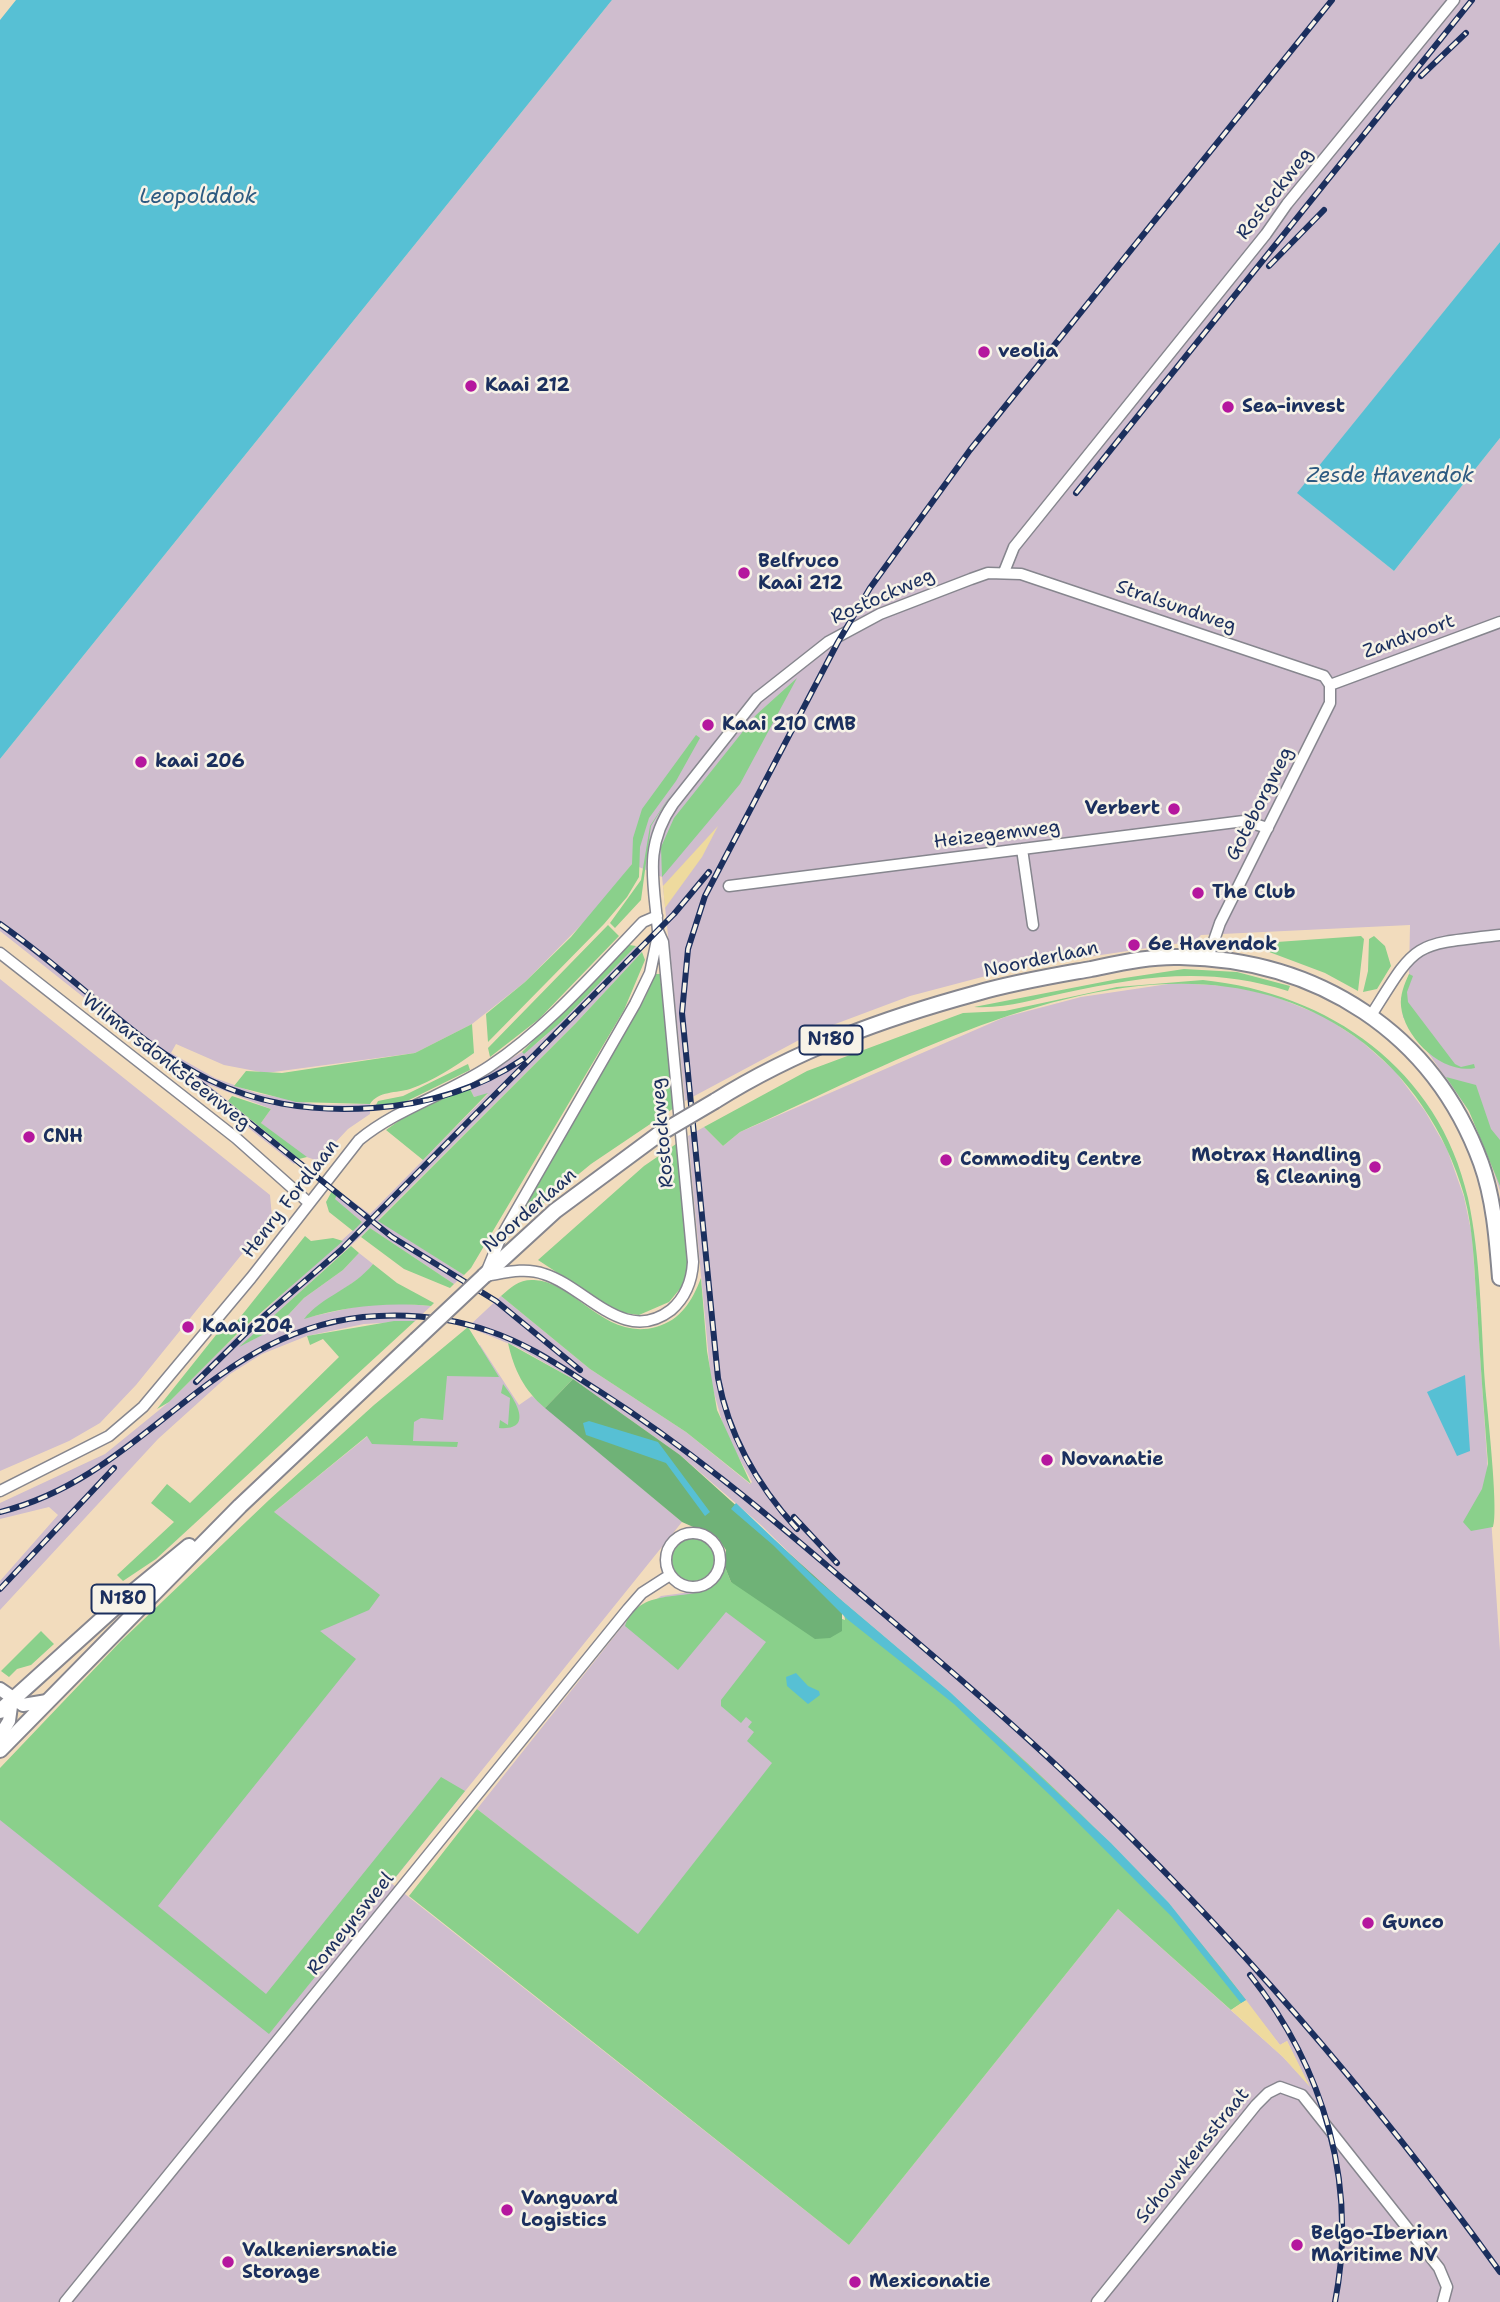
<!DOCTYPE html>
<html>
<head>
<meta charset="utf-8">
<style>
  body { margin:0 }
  canvas { display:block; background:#f2dcbd }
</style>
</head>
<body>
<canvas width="1500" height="2302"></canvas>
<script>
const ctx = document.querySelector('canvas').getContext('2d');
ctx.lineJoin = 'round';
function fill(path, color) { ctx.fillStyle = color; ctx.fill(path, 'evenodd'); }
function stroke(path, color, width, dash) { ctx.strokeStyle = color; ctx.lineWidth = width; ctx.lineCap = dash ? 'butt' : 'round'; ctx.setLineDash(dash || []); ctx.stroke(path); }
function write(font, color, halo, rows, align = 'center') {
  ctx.font = font + ' "Shantell Sans",sans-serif'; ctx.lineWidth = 5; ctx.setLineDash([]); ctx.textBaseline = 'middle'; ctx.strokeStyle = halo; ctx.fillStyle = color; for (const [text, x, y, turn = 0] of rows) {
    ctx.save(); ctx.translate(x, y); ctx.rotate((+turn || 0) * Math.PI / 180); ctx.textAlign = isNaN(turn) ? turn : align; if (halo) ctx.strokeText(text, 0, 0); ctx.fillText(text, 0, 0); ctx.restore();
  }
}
const industrial = new Path2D(`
  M612 0H1500V242L1298 493 1394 571 1500 438V1191L1487 1150 1469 1111 1403 1017 1401 1000 1409 974 1410 925 1201 935 1195 941 1020 967 910 996 814 1032 685 1101 662 877 632 864 596 910 525 982 472 1024 415 1053 266 1073 224 1065 176 1044 171 1053 215 1078 256 1093 319 1105 370 1104V1114L348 1129 318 1161 301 1155 261 1123 271 1109 207 1084 299 1159 294 1164 0 931V759Z
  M636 946 642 952 576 1023 378 1220 464 1275 454 1284 370 1228 242 1345 276 1328 304 1298 343 1270 359 1253 373 1264 364 1275 310 1312 305 1318 359 1306 394 1303 431 1306 415 1321 364 1324 307 1336 262 1354 230 1374 158 1439 0 1610V1581L58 1515 49 1507 0 1519V1503L105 1454 169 1402 222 1349 362 1222 334 1199 340 1192 370 1214 488 1094 474 1097 468 1085 522 1052 524 1053 542 1039Z
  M0 979 270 1195 272 1217 136 1385 100 1423 69 1441 0 1471Z
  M1175 983 1229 986 1271 995 1323 1016 1360 1040 1395 1071 1425 1111 1447 1149 1464 1197 1472 1235 1500 1651V2302H0V1769L274 1512 480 1345 519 1405 532 1396 682 1522 391 1883 849 2245 1118 1909 1283 2057 1308 2084 1287 2041 1280 2045 1169 1903 1111 1843 950 1692 814 1577 761 1525 680 1455 573 1379 517 1347 468 1327 501 1296 590 1369 686 1432 750 1484 752 1482 725 1432 711 1382 688 1136 704 1127 723 1146 740 1132 1005 1017 1081 997Z
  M706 1590 830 1690 638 1935 477 1809 629 1618 661 1596Z`);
const green = new Path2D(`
  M797 678 740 784 662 877 661 847 674 818 756 715Z
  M696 735 700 738 676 781 649 818 640 847 639 877 627 897 604 924 488 1042 486 1014 525 982 571 937 632 864 633 838 642 809Z
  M675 788 651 826 641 900 615 928 610 923 641 880 650 826Z
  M608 925 619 936 539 1019 490 1057 488 1048Z
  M1361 936 1364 939 1358 991 1325 973 1240 941 1263 943Z
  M1374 936 1385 946 1391 966 1377 989 1363 992 1368 971 1369 939Z
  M629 945 636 946 562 1021 524 1054 522 1052Z
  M642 952 645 960 624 1010 471 1268 464 1275 378 1221 576 1023Z
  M1184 969 1237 972 1290 986 1288 991C1209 966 1143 976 1064 993 1034 999 1005 1009 974 1007L1118 979Z
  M655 974H660L674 1108 591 1164 512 1229 645 998Z
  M1409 974 1413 976 1407 992 1408 1002 1455 1064 1461 1067 1474 1064 1475 1068C1443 1075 1404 1038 1401 1006 1400 995 1404 985 1409 974Z
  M1203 980C1329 993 1439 1069 1468 1198 1481 1259 1481 1323 1485 1384 1487 1408 1499 1512 1493 1527L1471 1531 1463 1522 1482 1489 1488 1464C1484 1412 1480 1359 1477 1307 1474 1270 1474 1231 1464 1195 1446 1132 1408 1074 1354 1036 1167 905 919 1052 740 1132L723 1146 704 1127 807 1071 963 1013 1005 1011 1117 987Z
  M472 1024 474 1053C454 1067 433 1081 410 1089 397 1093 378 1091 370 1104L296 1102 234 1086 246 1071 282 1073 415 1053Z
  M468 1064 470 1070 403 1103 376 1105 378 1101 403 1096Z
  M1446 1077 1476 1085 1491 1129 1500 1140V1186L1469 1111Z
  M468 1085 474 1097 488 1093 423 1160 386 1130 407 1115Z
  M232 1096 271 1109 261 1123 307 1157 299 1159 228 1101Z
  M676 1144 688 1260 684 1284 669 1302 639 1315 617 1312 538 1260 644 1166Z
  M332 1191 337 1195 335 1199 362 1222 353 1231 329 1212 326 1202Z
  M370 1228 454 1284 450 1288 404 1269 361 1237Z
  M305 1236 311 1241 333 1238 343 1241 241 1330 169 1402 157 1409 216 1335 234 1325Z
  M351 1246 359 1253 343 1270 304 1298 276 1328 239 1347Z
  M373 1264 397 1283 434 1303 431 1306C386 1302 347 1306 304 1319 322 1296 353 1289 373 1264Z
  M701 1278 707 1351 717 1410 751 1484 686 1432 590 1369 501 1296C511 1287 520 1279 534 1280 576 1282 604 1341 656 1327 681 1320 692 1301 701 1278Z
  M394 1321H415L156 1559 123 1581 117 1575 174 1522 151 1503 167 1484 190 1503 339 1357 323 1339 310 1345 307 1336Z
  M468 1327 499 1377 447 1376 443 1420 421 1418 414 1422 413 1441 458 1442 457 1447 372 1444 367 1436 274 1512 380 1595 369 1610 320 1631 356 1659 158 1906 266 1994 441 1777 465 1791 269 2034 0 1820V1768L121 1641 269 1500 374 1405Z
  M508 1343 573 1379 545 1408C524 1390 514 1370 508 1343Z
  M503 1384C514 1398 536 1431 499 1428L500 1420 508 1425 510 1398 501 1393Z
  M672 1560a21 21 0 1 1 42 0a21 21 0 1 1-42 0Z
  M725 1567 731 1582 845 1620 842 1601C987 1724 1132 1848 1246 2000L1231 2010 1118 1909 849 2245 409 1896 477 1809 638 1934 772 1763 747 1741 754 1732 748 1727 752 1722 746 1717 741 1723 721 1706V1700L766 1642 726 1612 678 1670 625 1626C639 1587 685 1601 707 1589 716 1584 720 1575 725 1567Z
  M41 1631 54 1644 31 1665 17 1669 9 1677 1 1671Z`);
const forest = new Path2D(`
  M573 1379 680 1455 842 1601V1631L830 1638 815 1639 731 1582 725 1567 726 1550 718 1538 682 1522 545 1408Z`);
const sand = new Path2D(`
  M718 826 702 857 665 908 663 886Z
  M1246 2000 1280 2045 1287 2041 1310 2087 1283 2057 1231 2010Z`);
const water = new Path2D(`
  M16 0H612L0 759V20Z
  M1500 242V438L1394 571 1297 493Z
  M1465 1375 1470 1451 1457 1456 1427 1392Z
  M589 1421 658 1442 710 1512 705 1516 666 1463 586 1435 583 1423Z
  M736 1503 814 1577 950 1692 1111 1843 1169 1903 1246 2000 1241 2003 1172 1917 1052 1797 954 1704 847 1619 773 1545 731 1509Z
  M796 1673 808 1686 819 1691 820 1695 808 1704 787 1686 786 1677Z`);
const street = new Path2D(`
  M1004 572 1014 547 1266 234 1287 204 1454 0
  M1330 685 1500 622
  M1022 849 1033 925
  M729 886 1244 821 1268 828
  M0 953 236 1138 308 1202
  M1370 1017C1418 941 1410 945 1500 935
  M486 1273 500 1239 635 1004 650 973 658 935
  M485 1276C504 1273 525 1267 544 1274 586 1287 624 1346 671 1310 686 1297 692 1281 693 1262L663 942 658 931C654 882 643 847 673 804L757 698 828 642 880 614 971 579 988 573 1021 574 1324 676 1330 685V703L1220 923 1208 958
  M0 1491 109 1436 143 1407 251 1278 359 1140C398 1108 448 1094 490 1066 548 1027 595 972 643 922L657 916
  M666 1560a27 27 0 1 1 54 0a27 27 0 1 1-54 0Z
  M65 2302 628 1609 642 1593 670 1575
  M1097 2302 1256 2105 1268 2093 1280 2087 1302 2095 1439 2268 1447 2287 1443 2302`);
const secondary = new Path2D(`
  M0 1689 23 1705 47 1701
  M0 1736 9 1721 12 1699`);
const primary = new Path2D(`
  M715 1101C796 1050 885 1018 977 993 1015 982 1052 976 1091 969 1120 963 1150 956 1180 957 1317 959 1433 1032 1481 1163 1494 1199 1497 1240 1500 1278
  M484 1276 555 1211 659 1134
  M0 1711 122 1601 189 1546
  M0 1750 240 1506 416 1340`);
const rail = new Path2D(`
  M1421 76 1466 33
  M1269 266 1324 210
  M1076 493 1472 0
  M0 924C135 1019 189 1120 373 1108 428 1104 477 1090 523 1059
  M201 1084 392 1237 496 1301 580 1370
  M196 1382 256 1323 341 1250 674 914 709 872
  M0 1512C147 1475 207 1334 363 1317 404 1313 449 1317 489 1331 529 1344 564 1369 599 1391 685 1446 761 1509 838 1575 917 1642 997 1709 1072 1780 1230 1931 1373 2095 1500 2272
  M794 1517 837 1563
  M797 1529C757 1485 729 1437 718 1378L682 1013 688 949 705 896 838 642 870 588 970 450 1332 0
  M0 1589 114 1468
  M1250 1975C1324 2068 1358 2184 1335 2302`);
const primaryBridge = new Path2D(`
  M659 1134 715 1101
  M416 1340 484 1276`);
const markers = [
  [984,352,7,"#b5179e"],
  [471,386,7,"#b5179e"],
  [1228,407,7,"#b5179e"],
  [744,573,7,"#b5179e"],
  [708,725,7,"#b5179e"],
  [141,762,7,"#b5179e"],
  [1174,809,7,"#b5179e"],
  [1198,893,7,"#b5179e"],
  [1134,945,7,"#b5179e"],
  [29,1137,7,"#b5179e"],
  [946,1160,7,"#b5179e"],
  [1375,1167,7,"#b5179e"],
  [188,1327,7,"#b5179e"],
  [1047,1460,7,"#b5179e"],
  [1368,1923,7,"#b5179e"],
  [507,2210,7,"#b5179e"],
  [1297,2245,7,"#b5179e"],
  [228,2262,7,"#b5179e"],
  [855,2282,7,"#b5179e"]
];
const shields = [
  [831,1040,63],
  [123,1599,63]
];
const shieldNames = [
  ["N180",831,1040],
  ["N180",123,1599]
];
const streetNames = [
  ["Rostockweg",1275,194,-52],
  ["Rostockweg",883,597,-24],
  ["Stralsundweg",1176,607,19],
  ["Zandvoort",1409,637,-20],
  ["Goteborgweg",1260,804,-63],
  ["Heizegemweg",997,835,-7],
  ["Noorderlaan",1041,960,-12],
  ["Wilmarsdonksteenweg",166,1062,38],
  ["Rostockweg",663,1133,-95],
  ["Henry Fordlaan",291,1199,-52],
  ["Noorderlaan",530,1211,-41],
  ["Romeynsweel",351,1924,-51],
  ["Schouwkensstraat",1193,2156,-51]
];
const poiNames = [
  ["veolia",998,352],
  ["Kaai 212",485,386],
  ["Sea-invest",1242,407],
  ["Belfruco",758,562],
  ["Kaai 212",758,584],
  ["Kaai 210 CMB",722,725],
  ["kaai 206",155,762],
  ["Verbert",1160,809,"right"],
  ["The Club",1212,893],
  ["6e Havendok",1148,945],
  ["CNH",43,1137],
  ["Motrax Handling",1361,1156,"right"],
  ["& Cleaning",1361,1178,"right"],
  ["Commodity Centre",960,1160],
  ["Kaai 204",202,1327],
  ["Novanatie",1061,1460],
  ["Gunco",1382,1923],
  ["Vanguard",521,2199],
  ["Logistics",521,2221],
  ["Belgo-Iberian",1311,2234],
  ["Maritime NV",1311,2256],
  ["Valkeniersnatie",242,2251],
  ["Storage",242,2273],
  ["Mexiconatie",869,2282]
];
const waterNames = [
  ["Leopolddok",198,198],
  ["Zesde Havendok",1390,477]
];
fill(industrial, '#cfbdce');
fill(green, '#8ad08b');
fill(forest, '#6fb277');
fill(sand, '#eeda9e');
fill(water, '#57c0d4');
stroke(street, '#86868e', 13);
stroke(secondary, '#86868e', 16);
stroke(primary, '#86868e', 18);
stroke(street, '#fff', 10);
stroke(secondary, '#fff', 12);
stroke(primary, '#fff', 14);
stroke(rail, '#1b2f5e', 6);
stroke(rail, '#f7f3e8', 3.5, [10]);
stroke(primaryBridge, '#86868e', 18, []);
stroke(primaryBridge, '#fff', 14);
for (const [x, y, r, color] of markers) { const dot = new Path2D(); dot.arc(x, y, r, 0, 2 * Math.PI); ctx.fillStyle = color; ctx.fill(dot); stroke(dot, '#f7f3e8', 2.5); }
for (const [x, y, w] of shields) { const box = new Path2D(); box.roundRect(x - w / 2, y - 14.5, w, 29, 5); ctx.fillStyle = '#f7f3e8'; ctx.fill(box); stroke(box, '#1b2f5e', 2); }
write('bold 18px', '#1b2f5e', null, shieldNames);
write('19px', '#1b2f5e', '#f7f3e8', streetNames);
write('bold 19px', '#1b2f5e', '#f7f3e8', poiNames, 'left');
write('italic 21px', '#2d5a81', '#f7f3e8', waterNames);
</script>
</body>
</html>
